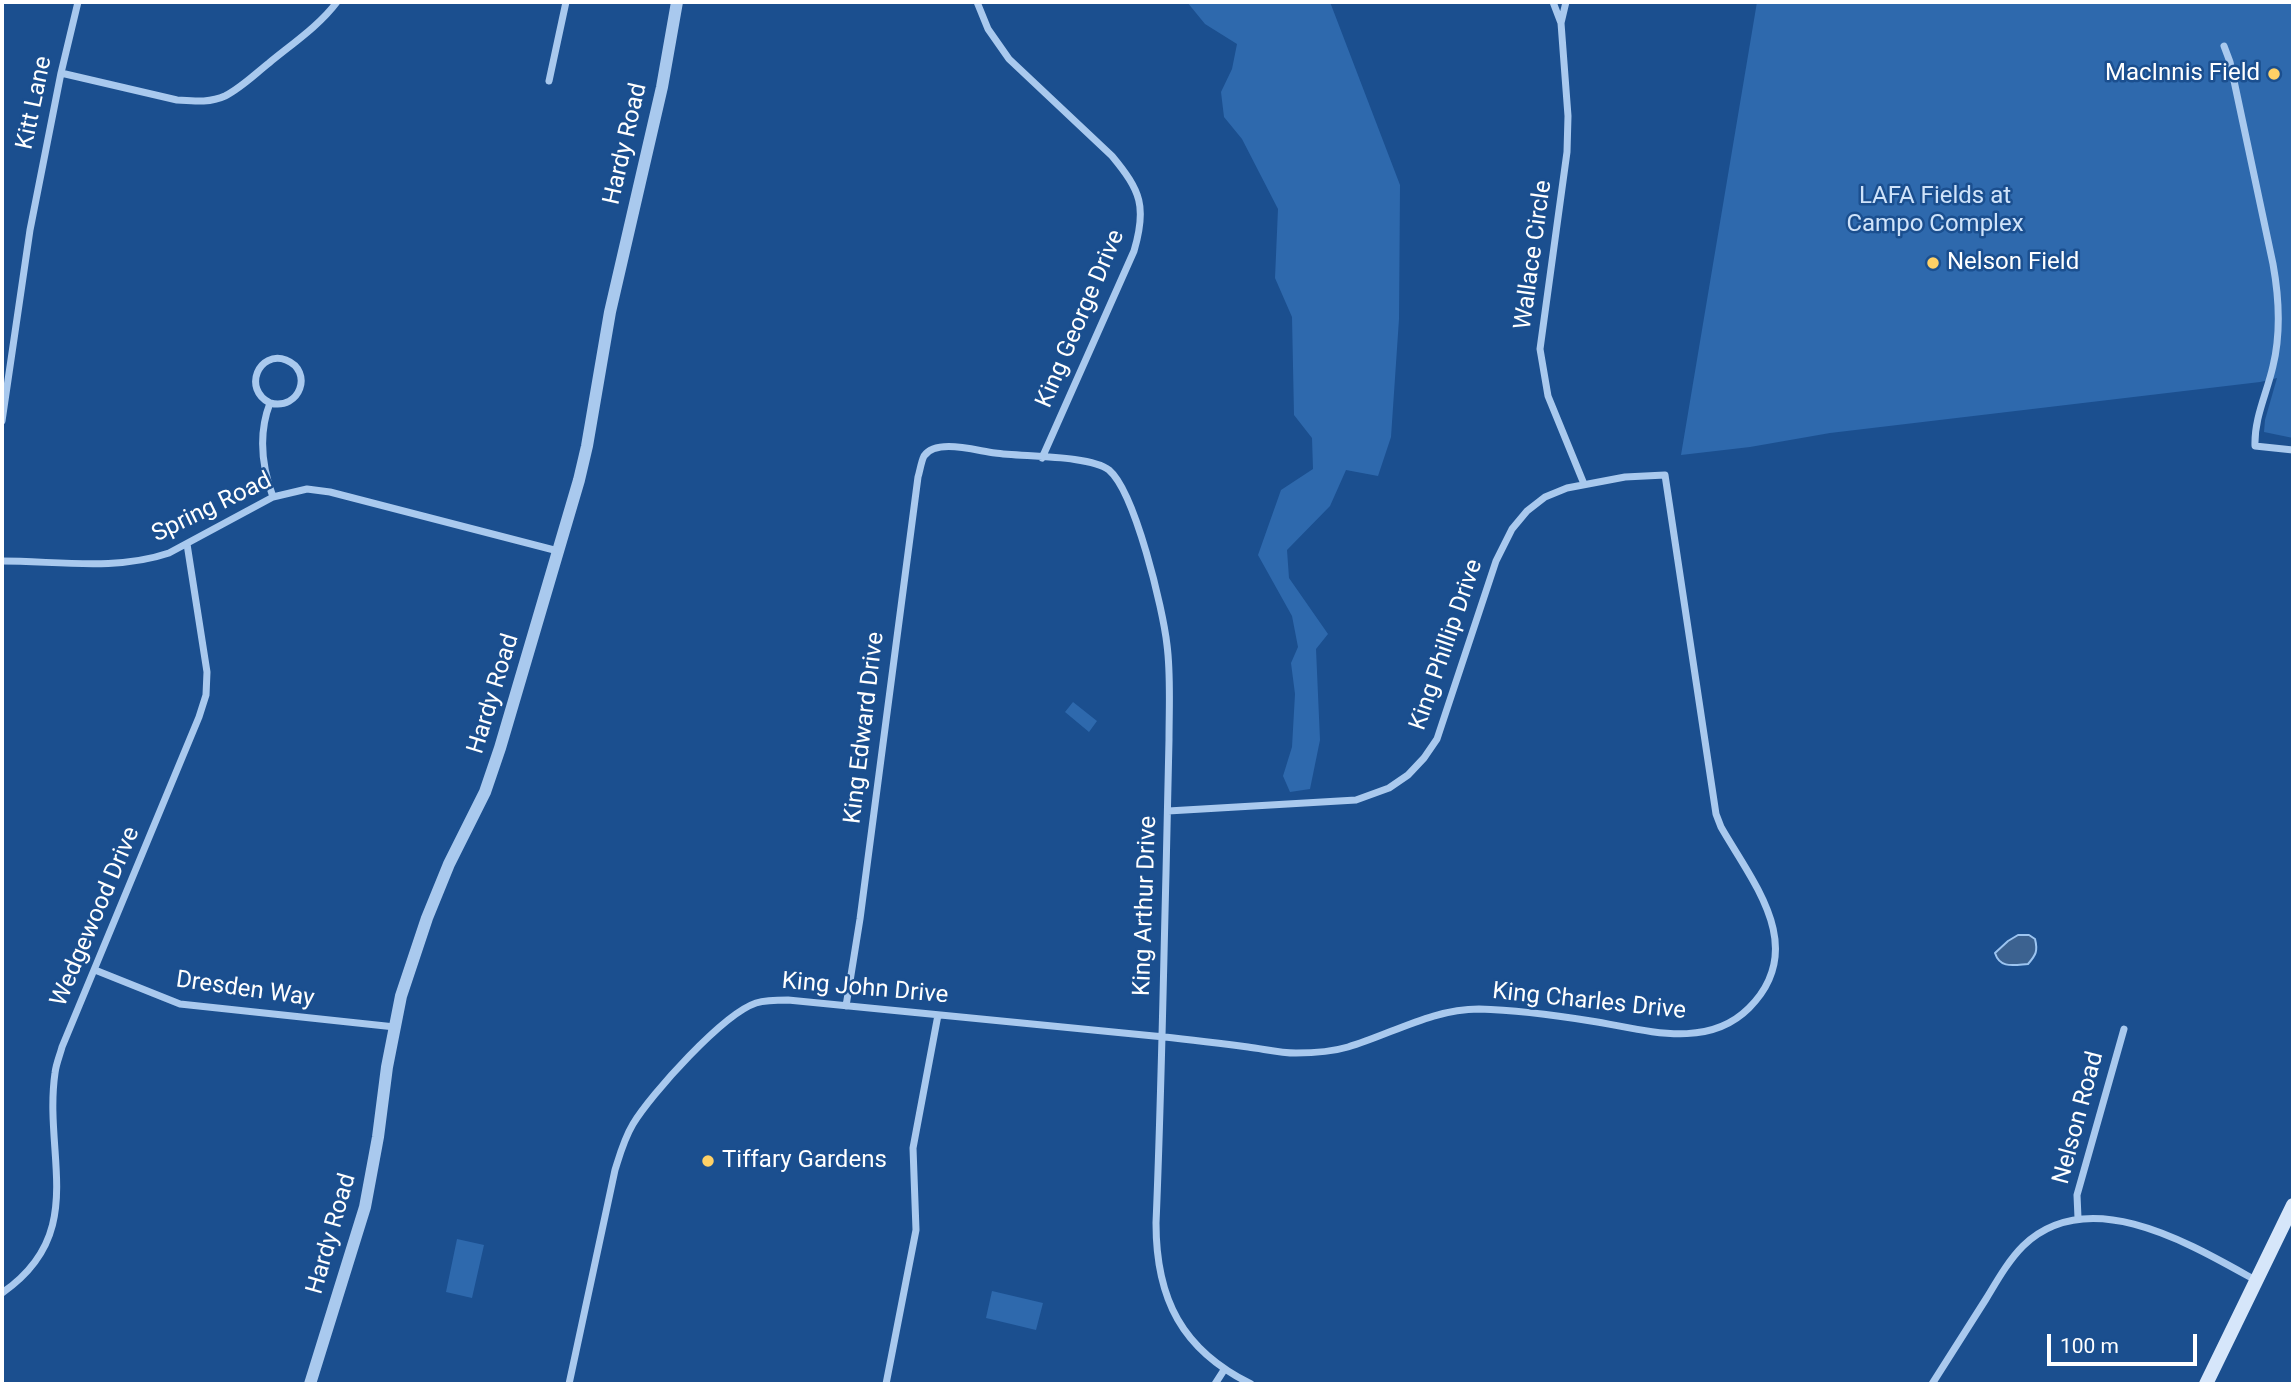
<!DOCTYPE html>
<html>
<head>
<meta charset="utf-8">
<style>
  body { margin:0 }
  #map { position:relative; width:2295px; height:1386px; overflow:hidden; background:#1b4f8f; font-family:Roboto,sans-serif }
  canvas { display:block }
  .frame { position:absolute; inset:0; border:4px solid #fff; pointer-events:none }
  .scale { position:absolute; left:2047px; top:1334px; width:150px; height:32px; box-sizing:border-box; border:4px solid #fff; border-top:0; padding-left:9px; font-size:21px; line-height:24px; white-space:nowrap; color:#fff; -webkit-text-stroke:5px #1b4f8f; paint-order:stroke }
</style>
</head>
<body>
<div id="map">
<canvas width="2295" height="1386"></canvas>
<div class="frame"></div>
<div class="scale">100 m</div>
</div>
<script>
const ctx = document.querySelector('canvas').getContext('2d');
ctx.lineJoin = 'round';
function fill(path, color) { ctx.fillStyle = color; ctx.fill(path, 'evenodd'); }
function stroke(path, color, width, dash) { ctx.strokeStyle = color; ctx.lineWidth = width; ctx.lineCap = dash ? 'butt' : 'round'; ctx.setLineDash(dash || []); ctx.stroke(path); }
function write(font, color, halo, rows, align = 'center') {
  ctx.font = font + ' Roboto,sans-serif'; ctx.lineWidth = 5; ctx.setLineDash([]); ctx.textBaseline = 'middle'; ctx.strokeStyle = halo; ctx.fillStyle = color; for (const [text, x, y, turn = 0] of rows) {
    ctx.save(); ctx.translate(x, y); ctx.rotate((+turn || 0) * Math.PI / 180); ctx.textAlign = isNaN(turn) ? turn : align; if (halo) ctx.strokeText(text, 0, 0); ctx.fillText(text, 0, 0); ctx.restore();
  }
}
const green = new Path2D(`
  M1187 2H1330L1400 185 1399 319 1391 437 1378 476 1346 470 1330 506 1287 550 1289 578 1328 634 1316 649 1320 740 1310 789 1290 792 1283 776 1292 747 1295 694 1291 663 1298 647 1292 616 1258 555 1281 490 1313 469 1312 438 1294 415 1292 317 1275 278 1278 209 1242 139 1224 117 1221 92 1232 69 1237 44 1205 24Z
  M1757 2H2293V438L2264 432 2265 420 2277 378 2260 382 1830 433 1750 447 1681 455Z
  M1073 702 1097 721 1089 732 1065 712Z
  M457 1239 484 1245 472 1298 446 1292Z
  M992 1291 1043 1303 1036 1330 986 1318Z`);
const water = new Path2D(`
  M2018 935H2029L2035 939C2038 951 2036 955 2028 964 2014 965 2000 969 1995 953L2008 941Z`);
const minor = new Path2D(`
  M977 2 988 29 1009 59 1112 156C1141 191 1147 207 1134 251L1042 458
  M1553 2 1561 23
  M1566 2 1561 23 1568 116 1567 152 1540 349 1548 396 1584 484
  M2224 46 2230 62 2273 264C2279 297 2281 333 2273 366 2267 393 2254 418 2255 446L2293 450
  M61 73 177 100C193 101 210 103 225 96 241 88 255 74 269 63 292 44 319 26 337 2
  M549 81 566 2
  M270 403C300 411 314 371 286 360 259 350 242 389 270 403 258 434 262 467 273 497
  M2 421 30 230 61 73 78 2
  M2 561C57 561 116 571 169 553L273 497 307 489 330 492 558 551
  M95 970 180 1004 395 1027
  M846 1006 860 919 918 477C920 471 921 462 924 456 936 438 977 451 995 453 1022 457 1090 455 1109 470 1135 492 1163 609 1167 645 1171 676 1169 709 1169 740 1168 784 1167 829 1166 873 1163 990 1161 1106 1156 1223 1156 1299 1182 1350 1251 1384
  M2078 1218 2077 1195 2124 1029
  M2 1293C89 1233 43 1156 55 1073 56 1064 60 1055 62 1047L199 717 206 695 207 672 187 544
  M569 1384 615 1170C620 1154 624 1139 633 1124 651 1094 723 1014 756 1003 766 1000 777 1000 788 1000 910 1012 1032 1024 1154 1036 1186 1039 1217 1043 1248 1047 1264 1049 1280 1053 1296 1053 1314 1053 1331 1052 1348 1047 1392 1034 1432 1009 1479 1009 1516 1010 1554 1015 1591 1021 1643 1029 1706 1051 1749 1008 1809 948 1753 883 1721 827L1716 814 1665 475 1625 477 1567 488 1545 497 1527 511 1512 529 1496 561 1437 739 1424 758 1408 775 1389 788 1356 800 1168 811
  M886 1384 916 1230 913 1148 938 1015
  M1215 1384 1224 1370
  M1932 1384C1950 1356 1968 1327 1986 1299 1997 1281 2008 1261 2023 1246 2089 1182 2192 1245 2257 1281`);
const tertiary = new Path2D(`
  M310 1384 365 1207 378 1137 387 1067 401 996 427 918 449 864 485 792 500 748 579 480 587 446 610 312 662 87 677 2`);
const secondary = new Path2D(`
  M2206 1384 2293 1205`);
const markers = [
  [2274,74,7,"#ffd166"],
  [1933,263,7,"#ffd166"],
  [708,1161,7,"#ffd166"]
];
const poiNames = [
  ["MacInnis Field",2260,74,"right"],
  ["Nelson Field",1947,263],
  ["Tiffary Gardens",722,1161]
];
const streetNames = [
  ["Kitt Lane",35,103,-78],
  ["Hardy Road",626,144,-77],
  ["Wallace Circle",1534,255,-82],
  ["King George Drive",1081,319,-67],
  ["Spring Road",212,508,-26],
  ["King Phillip Drive",1447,645,-71],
  ["Hardy Road",494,694,-73],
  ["King Edward Drive",865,728,-83],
  ["King Arthur Drive",1146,906,-88],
  ["Wedgewood Drive",96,917,-67],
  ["King John Drive",865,989,5],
  ["Dresden Way",245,990,8],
  ["King Charles Drive",1589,1002,6],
  ["Nelson Road",2079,1118,-75],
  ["Hardy Road",332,1234,-74]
];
const parkNames = [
  ["LAFA Fields at",1935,197],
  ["Campo Complex",1935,225]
];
fill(green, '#2e69ad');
fill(water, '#3c6290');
stroke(water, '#9cc4f0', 2);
stroke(minor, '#a9c9ee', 7);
stroke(tertiary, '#a9c9ee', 12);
stroke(secondary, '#d6e6fa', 14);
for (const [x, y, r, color] of markers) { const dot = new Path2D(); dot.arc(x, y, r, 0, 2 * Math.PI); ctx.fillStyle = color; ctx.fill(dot); stroke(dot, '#1b4f8f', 2.5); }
write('24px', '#fff', '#1b4f8f', poiNames, 'left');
write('24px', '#fff', '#1b4f8f', streetNames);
write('24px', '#cfe3fa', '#1b4f8f', parkNames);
</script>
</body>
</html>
